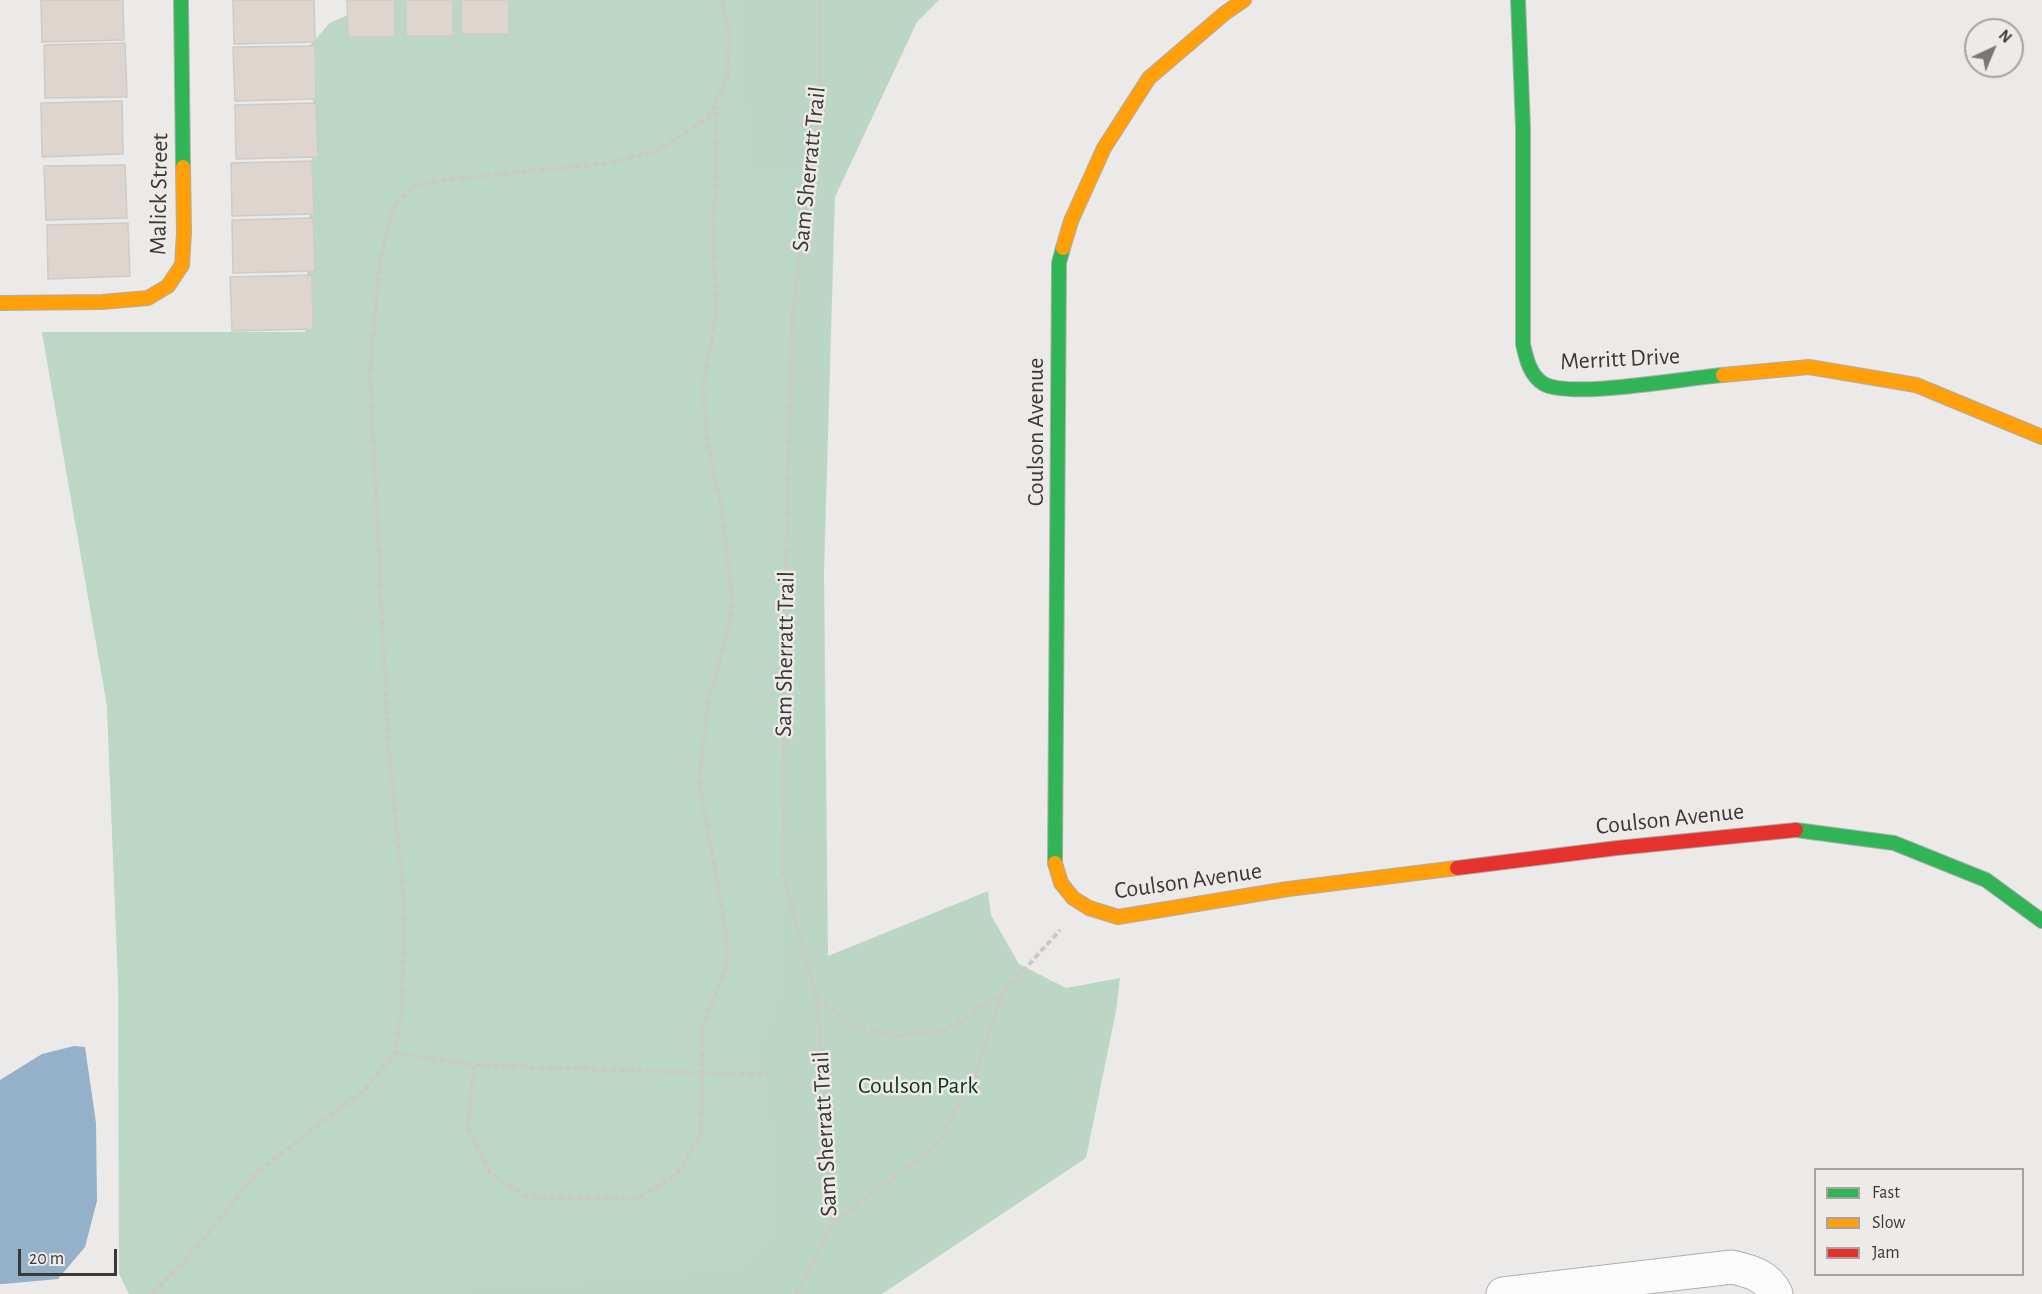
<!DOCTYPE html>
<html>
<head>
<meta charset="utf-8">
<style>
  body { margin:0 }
  #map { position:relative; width:2042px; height:1294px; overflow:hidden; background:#eceae9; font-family:"Alegreya Sans",sans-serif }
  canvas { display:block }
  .legend { position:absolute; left:1814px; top:1168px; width:210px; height:108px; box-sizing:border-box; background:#edeae8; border:2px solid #a6a3a2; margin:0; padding:8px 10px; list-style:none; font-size:18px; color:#3b3938 }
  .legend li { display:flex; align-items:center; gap:12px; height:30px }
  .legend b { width:30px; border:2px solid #a6a3a2 }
  .north { position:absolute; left:1964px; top:18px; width:60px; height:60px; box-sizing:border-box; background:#edeae8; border:2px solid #a6a3a2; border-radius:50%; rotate:44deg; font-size:16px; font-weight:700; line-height:24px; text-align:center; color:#3b3938 }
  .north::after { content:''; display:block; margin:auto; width:21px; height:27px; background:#797776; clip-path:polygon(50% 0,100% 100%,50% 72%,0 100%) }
  .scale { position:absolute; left:18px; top:1249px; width:99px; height:27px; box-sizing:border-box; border:3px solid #3b3938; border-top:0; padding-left:8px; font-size:18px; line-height:21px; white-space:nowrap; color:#3b3938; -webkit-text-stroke:4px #edeae8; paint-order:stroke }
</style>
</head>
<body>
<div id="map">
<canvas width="2042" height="1294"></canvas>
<ul class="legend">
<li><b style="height:8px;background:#30b455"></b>Fast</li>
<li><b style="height:8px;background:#ff9f0a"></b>Slow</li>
<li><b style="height:8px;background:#e5322d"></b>Jam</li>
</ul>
<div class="north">N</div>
<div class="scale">20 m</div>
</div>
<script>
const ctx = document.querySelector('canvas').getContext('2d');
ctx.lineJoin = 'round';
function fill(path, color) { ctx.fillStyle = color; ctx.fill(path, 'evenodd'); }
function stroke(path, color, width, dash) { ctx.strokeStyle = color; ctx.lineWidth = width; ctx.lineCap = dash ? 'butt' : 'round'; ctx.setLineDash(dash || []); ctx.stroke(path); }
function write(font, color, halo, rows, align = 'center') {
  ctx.font = font + ' "Alegreya Sans",sans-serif'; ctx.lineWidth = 5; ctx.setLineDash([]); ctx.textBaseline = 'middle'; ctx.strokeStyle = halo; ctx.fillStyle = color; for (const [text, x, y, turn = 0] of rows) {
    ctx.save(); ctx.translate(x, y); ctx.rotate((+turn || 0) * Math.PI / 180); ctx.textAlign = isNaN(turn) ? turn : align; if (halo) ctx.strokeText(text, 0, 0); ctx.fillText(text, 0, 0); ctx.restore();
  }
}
const green = new Path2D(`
  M381 0H939L917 22 835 197 824 573 828 956 988 891 991 915 1019 964 1066 988 1120 978 1116 1011 1086 1158 882 1294H129L119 1273 118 978 107 705 42 332H305L314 107 307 49 330 23Z`);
const forest = new Path2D(`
  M381 0H736L750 174 793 168 783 982 755 1053 773 1144 771 1231 738 1269 398 1294H129L119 1273 124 1128 107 705 42 332H305L314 107 307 49 330 23Z`);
const water = new Path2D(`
  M74 1046 85 1047 96 1123 97 1201 85 1247 58 1279 3 1284H0V1080L42 1054Z`);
const building = new Path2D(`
  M41 0H123L124 40 42 42Z
  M233 0H314L315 42 234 44Z
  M347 0H395V37H348Z
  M406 0H453V36H406Z
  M461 0H509V34H461Z
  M125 43 127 97 45 98 44 45Z
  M315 46 316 99 235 101 233 47Z
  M122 101 123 154 42 157 41 103Z
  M316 103 318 157 236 159 235 105Z
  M312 161 314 214 232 216 231 163Z
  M125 165 127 218 46 220 44 166Z
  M313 218 315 271 233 273 232 220Z
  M128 223 130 276 48 279 47 225Z
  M312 275 313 329 232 331 230 277Z`);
const path = new Path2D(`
  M817 997 854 1026 896 1036 947 1030 1003 993
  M395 1053 474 1065 702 1073 703 1025 727 966V943L719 891 699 781 708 702 725 641 733 603 721 505 707 441 703 388 716 312 713 223 717 176 715 124 717 105
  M474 1065 468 1128 490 1173 526 1197 637 1199 677 1174 701 1133 702 1073 769 1074
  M834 1222 936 1146 974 1078 1003 993 1060 930
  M152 1294 199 1245 258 1171 363 1091 395 1053 402 1010 404 900 388 741 370 372 379 268 393 207 413 186 443 180 609 163 658 151 709 117 727 78 729 35 722 0
  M795 1294 801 1288 833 1222 827 1110 816 996 783 875 785 602 792 319 819 113 821 0`);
const street = new Path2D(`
  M1503 1294 1732 1267C1750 1271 1768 1276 1776 1294`);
const fast = new Path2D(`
  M181 0 183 167
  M1518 0 1523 128V344C1526 358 1530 376 1544 384 1572 399 1686 378 1723 375
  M1796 830 1894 843 1986 880 2042 921
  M1055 863 1059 263 1063 248`);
const slow = new Path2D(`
  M1063 248 1071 221 1104 148 1149 78 1225 13 1244 0
  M0 303 102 302 148 298 168 286 182 265 184 232 183 167
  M1723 375 1809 367 1916 385 2042 437
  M1055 863 1061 883 1073 898 1089 908 1118 917 1288 889 1457 868`);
const jam = new Path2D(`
  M1457 868 1617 848 1796 830`);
const streetNames = [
  ["Sam Sherratt Trail",809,169,-84],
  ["Malick Street",159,194,-89],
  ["Merritt Drive",1620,359,-3],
  ["Coulson Avenue",1036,432,-90],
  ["Sam Sherratt Trail",785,654,-89],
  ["Coulson Avenue",1670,819,-6],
  ["Coulson Avenue",1188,881,-8],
  ["Sam Sherratt Trail",825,1134,-93]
];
const parkNames = [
  ["Coulson Park",918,1086]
];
fill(green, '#bbd6c5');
fill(forest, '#bcd7c6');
fill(water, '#94b1c9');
fill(building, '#ded5ce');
stroke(building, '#cccbca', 1.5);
stroke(street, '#afaead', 35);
stroke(fast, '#afaead', 16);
stroke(slow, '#afaead', 16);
stroke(jam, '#afaead', 16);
stroke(path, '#cbc9c8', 4, [6, 3]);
stroke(street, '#fcfcfc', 33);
stroke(fast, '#30b455', 14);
stroke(slow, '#ff9f0a', 14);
stroke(jam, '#e5322d', 14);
write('24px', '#3b3938', '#edeae8', streetNames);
write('24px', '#0c3622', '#edeae8', parkNames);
</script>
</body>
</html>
